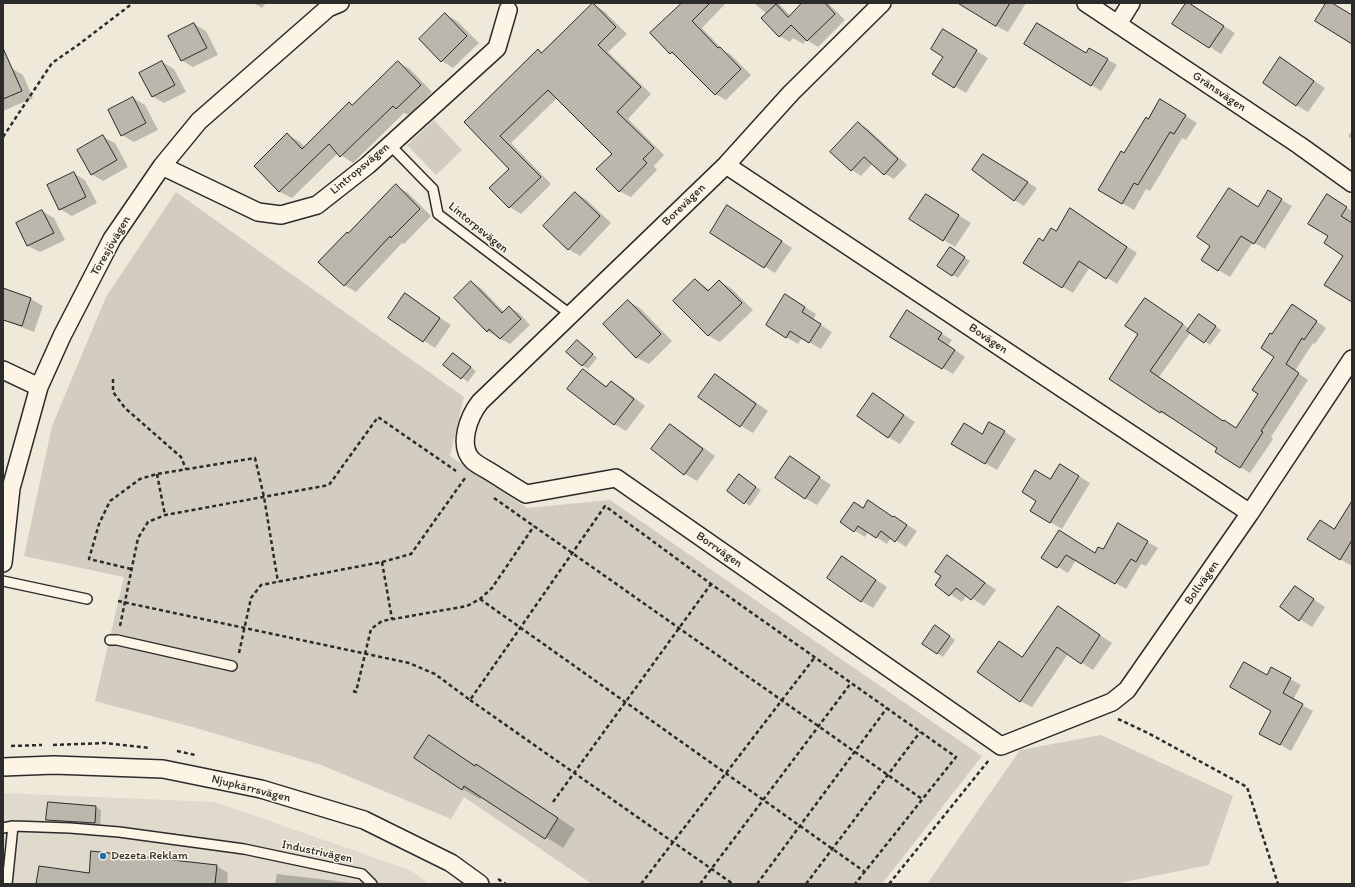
<!DOCTYPE html>
<html>
<head>
<meta charset="utf-8">
<style>
  body { margin:0 }
  #map { position:relative; width:1355px; height:887px; overflow:hidden; background:#efe9da; font-family:Itim,sans-serif }
  canvas { display:block }
  .frame { position:absolute; inset:0; border:4px solid #2b2b2b; pointer-events:none }
</style>
</head>
<body>
<div id="map">
<canvas width="1355" height="887"></canvas>
<div class="frame"></div>
</div>
<script>
const ctx = document.querySelector('canvas').getContext('2d');
ctx.lineJoin = 'round';
function fill(path, color) { ctx.fillStyle = color; ctx.fill(path, 'evenodd'); }
function stroke(path, color, width, dash) { ctx.strokeStyle = color; ctx.lineWidth = width; ctx.lineCap = dash ? 'butt' : 'round'; ctx.setLineDash(dash || []); ctx.stroke(path); }
function write(font, color, halo, rows, align = 'center') {
  ctx.font = font + ' Itim,sans-serif'; ctx.lineWidth = 3; ctx.setLineDash([]); ctx.textBaseline = 'middle'; ctx.strokeStyle = halo; ctx.fillStyle = color; for (const [text, x, y, turn = 0] of rows) {
    ctx.save(); ctx.translate(x, y); ctx.rotate((+turn || 0) * Math.PI / 180); ctx.textAlign = isNaN(turn) ? turn : align; if (halo) ctx.strokeText(text, 0, 0); ctx.fillText(text, 0, 0); ctx.restore();
  }
}
const built = new Path2D(`
  M3 793 215 802 410 870 429 884H3Z`);
const green = new Path2D(`
  M434 120 462 150 436 175 407 145Z
  M176 192 464 397 450 456 527 508 610 500 982 756 882 884H592L464 797 451 819 321 765 196 728 95 701 124 577 24 556 52 426 106 297Z
  M1101 735 1233 796 1209 865 1114 884H927L1020 750Z`);
const shadow = new Path2D(`
  M253 3H266L262 8Z
  M683 3H726L702 28 724 51 730 54 751 75 726 100 715 94 680 59 671 53Z
  M754 3H778L791 16 803 3H828L845 20 818 47 807 40 803 44 793 38 790 42 779 36 767 14Z
  M980 3H1026L1008 32 996 26Z
  M1187 3 1235 33 1221 54 1174 24Z
  M593 4 604 11 627 34 608 52 651 94 628 119 664 155 654 166 657 170 631 197 619 191 613 154 557 98 511 143 551 184 521 214 510 207 491 188 510 169 465 122 538 51 543 53Z
  M445 14 457 21 479 43 453 68 442 61Z
  M194 24 206 31 218 55 193 67 181 60Z
  M955 38 988 58 966 93 934 74Z
  M1025 44 1086 54 1089 49 1117 65 1101 91Z
  M1281 58 1325 88 1308 112 1296 105Z
  M162 62 174 69 186 92 164 103 152 96Z
  M398 62 410 69 432 92 409 115 404 113 353 163 338 153 292 198 280 192 255 166 287 135 299 141 305 147 350 104 353 105Z
  M11 68 23 75 33 98 3 111V72Z
  M133 98 145 105 158 130 134 142 122 135Z
  M1172 107 1197 123 1186 140 1182 138 1150 191 1146 189 1134 210 1100 190 1149 120Z
  M858 124 868 129 907 165 894 179 885 174 873 163 861 176 852 170 832 152Z
  M1352 131V139L1348 136Z
  M103 137 115 143 128 167 103 181 91 174Z
  M993 161 1037 188 1024 206 1014 200 973 170Z
  M73 173 85 180 97 203 72 216 60 209Z
  M396 186 408 193 431 216 404 244 402 243 356 292 344 285 348 234Z
  M1268 192 1292 206 1265 249 1253 242 1230 277 1202 260 1211 246 1259 208Z
  M575 193 587 200 611 223 580 256 568 249Z
  M938 202 971 223 955 247 911 219Z
  M1338 202 1352 211 1351 223 1352 224V301L1344 255 1330 236Z
  M42 211 54 218 65 240 40 252 28 246 17 223Z
  M738 212 792 248 775 273 711 233Z
  M1081 216 1137 253 1117 284 1090 267 1073 293 1063 287 1043 242Z
  M956 252 970 261 958 278 953 275Z
  M696 280 710 290 719 281 731 288 753 310 720 342 709 336 675 301Z
  M471 282 481 288 504 312 509 307 519 313 530 325 510 344 487 331Z
  M3 289 31 299 43 306 34 332 3 320Z
  M406 295 451 325 435 348 390 318Z
  M1145 299 1190 329 1205 318 1221 330 1210 345 1191 332 1159 377 1224 422 1237 429 1259 394 1275 357 1272 336 1302 311 1326 328 1315 344 1313 343 1295 371 1308 380 1271 437 1273 439 1250 473 1240 467 1219 447 1171 417 1170 418 1160 412 1139 334Z
  M628 301 640 308 672 341 649 364 637 358 605 324Z
  M797 302 816 314 813 320 832 332 821 349 802 338 798 344 786 337Z
  M917 318 952 340 948 345 965 357 953 374 891 336Z
  M577 341 583 345 597 358 588 369 582 365Z
  M453 354 476 371 468 382 445 365Z
  M583 370 607 387 611 382 623 389 645 406 626 431 614 424Z
  M715 375 727 382 768 411 753 433 741 426 700 396Z
  M873 395 915 422 900 444 888 437Z
  M990 423 1016 439 997 470 952 444 983 435Z
  M670 425 682 432 715 456 697 481 685 474Z
  M790 458 831 485 817 505 805 498Z
  M1072 472 1090 483 1062 529 1050 522 1037 501 1051 480Z
  M745 479 761 490 750 506 729 491Z
  M1352 504V566L1340 559 1335 530Z
  M864 509 894 518 895 517 917 531 906 547 891 537 887 544 868 532 865 537 855 531Z
  M1119 525 1158 548 1146 566 1141 564 1126 589 1076 560 1068 573 1043 558 1059 532 1095 554 1103 551Z
  M948 556 959 563 996 590 984 606 967 595 962 602 936 585 942 576Z
  M842 557 887 587 873 608 861 601Z
  M1295 587 1325 607 1312 627 1281 607Z
  M1058 607 1112 643 1093 670 1068 654 1032 707 1020 701 1023 658Z
  M941 630 955 640 943 657 923 644Z
  M1272 669 1301 685 1293 700 1313 711 1291 751 1260 733 1272 711 1267 676Z
  M429 736 476 766 494 775 575 829 563 848 482 797 480 799 463 789 415 757Z
  M95 807 101 810 100 826 53 822 48 819Z
  M217 866 228 873 227 884H37L90 874Z
  M277 874 352 883 354 884H275Z`);
const building = new Path2D(`
  M593 3 616 27 598 45 641 87 617 112 654 148 643 159 647 163 619 192 596 169 612 154 548 90 500 136 541 177 509 208 489 188 509 169 464 122 538 49 541 53Z
  M682 3H710L692 21 718 48 720 47 741 69 715 95 672 52 670 54 650 33Z
  M802 3H825L835 14 807 41 791 25 779 37 761 18 776 4 788 17Z
  M958 3H1010L996 26Z
  M1186 3H1189L1224 26 1209 48 1172 24Z
  M1326 3H1332L1352 15V44L1315 21Z
  M445 13 467 36 441 62 419 39Z
  M194 23 207 48 181 61 168 36Z
  M1037 23 1086 53 1089 48 1108 59 1091 86 1024 44Z
  M943 29 977 50 954 88 932 74 943 57 931 49Z
  M3 48 22 91 3 99Z
  M1280 57 1314 81 1296 106 1263 83Z
  M162 61 175 85 152 97 139 73Z
  M398 61 421 85 396 109 393 106 340 157 329 144 279 192 254 166 287 133 302 149 349 102 352 105Z
  M133 97 146 123 121 136 108 110Z
  M1160 99 1186 115 1174 134 1170 132 1138 185 1134 183 1122 204 1098 190 1121 151 1124 153 1146 117 1148 119Z
  M858 122 898 159 884 175 864 157 851 171 830 152Z
  M103 135 117 160 91 175 77 150Z
  M983 154 1028 182 1014 201 972 170Z
  M74 172 86 197 59 210 47 185Z
  M396 184 420 209 391 238 390 236 344 286 318 262 347 232 348 233Z
  M1229 188 1258 207 1268 190 1282 199 1254 244 1241 236 1218 271 1201 260 1210 246 1197 237Z
  M575 192 600 216 568 250 543 226Z
  M926 194 959 215 943 241 909 219Z
  M1327 194 1347 207 1341 216 1352 223V302L1324 285 1343 256 1324 243 1328 236 1308 224Z
  M727 205 782 241 764 268 710 233Z
  M1070 208 1127 247 1106 279 1079 261 1062 288 1023 263 1039 238 1043 241 1051 228 1056 231Z
  M42 210 54 233 27 246 16 223Z
  M950 247 965 257 952 276 937 266Z
  M695 279 708 291 719 280 742 303 708 336 673 301Z
  M471 281 502 313 509 306 521 319 500 339 489 329 487 332 454 298Z
  M3 288 31 298 22 326 3 320Z
  M405 293 440 318 423 342 388 318Z
  M785 294 805 307 802 312 821 324 809 343 790 331 786 338 766 325Z
  M1145 298 1183 324 1150 371 1223 421 1224 420 1236 428 1258 394 1252 390 1274 357 1261 348 1270 333 1272 334 1292 304 1317 321 1304 340 1302 338 1286 364 1299 373 1261 431 1263 432 1240 468 1215 452 1217 448 1161 411 1160 413 1109 379 1138 334 1125 326Z
  M628 300 661 334 636 358 603 324Z
  M907 310 942 333 938 339 955 350 942 369 890 337Z
  M1199 314 1216 326 1204 343 1187 331Z
  M577 340 593 354 582 366 566 352Z
  M453 353 471 367 461 379 443 365Z
  M583 369 606 387 611 381 634 399 614 425 567 389Z
  M715 374 756 404 740 427 698 397Z
  M873 393 904 415 888 438 857 416Z
  M989 422 1005 431 985 464 951 444 964 423 982 434Z
  M670 424 703 449 684 475 651 449Z
  M790 456 820 477 805 499 775 478Z
  M1060 464 1079 476 1050 523 1030 511 1036 501 1022 492 1035 470 1050 479Z
  M739 474 756 487 744 504 727 491Z
  M868 500 893 517 894 516 907 525 895 542 881 531 876 538 858 526 854 532 840 522 854 502 863 508Z
  M1352 501V540L1340 560 1307 539 1320 520 1334 529Z
  M1118 523 1148 541 1136 562 1131 559 1115 584 1066 555 1057 568 1041 558 1059 530 1095 553 1098 547 1103 549Z
  M947 555 985 583 971 600 956 588 949 596 935 585 941 576 935 572Z
  M842 556 876 580 861 602 827 578Z
  M1295 586 1314 599 1299 621 1280 607Z
  M1058 606 1100 635 1081 664 1057 647 1020 702 977 672 999 641 1022 657Z
  M935 625 950 636 937 654 922 644Z
  M1244 662 1267 675 1271 667 1291 678 1283 693 1303 704 1280 745 1259 734 1271 711 1230 687Z
  M429 735 475 766 476 764 558 818 545 839 464 786 462 790 414 758Z
  M48 802 96 806 95 823 46 820Z
  M91 851 217 865 215 884H36L39 866 89 873Z`);
const path = new Path2D(`
  M3 137 52 63 78 45 133 3
  M113 379V392L125 408 181 457 186 469
  M157 474 165 515
  M494 498 922 799
  M382 562 392 619
  M131 569 89 559 99 524 110 501 140 479 157 474 255 458 264 497 278 582
  M480 599 865 872
  M118 601 409 663 435 674 470 700 605 506 711 584 956 757 855 884
  M120 626 138 538 148 522 165 515 329 485 378 417 456 471
  M239 653 251 598 261 585 382 562 411 554 465 478
  M353 691 356 692 371 629 382 621 467 606 480 599 492 588 534 526
  M470 700 733 884
  M1118 719 1148 733 1247 787 1278 884
  M53 745 105 743 150 748
  M11 746 42 745
  M177 751 195 755
  M553 802 711 584
  M498 879 506 884
  M641 884 815 657
  M700 884 851 683
  M757 884 887 708
  M806 884 920 732
  M889 884 989 760`);
const lane = new Path2D(`
  M390 145 433 189 438 214 570 314
  M3 581 87 599
  M110 640H117L232 666
  M3 828 13 826 70 828 119 832 244 849 362 874 372 884
  M7 884 13 826`);
const street = new Path2D(`
  M882 3 791 93 726 165 480 402C469 416 457 446 473 461 478 465 484 468 489 471 502 479 514 487 526 494L616 478 1001 746 1112 702 1127 690 1250 513 1352 359
  M1086 3 1299 145 1352 183
  M1118 24 1131 3
  M726 165 1250 513
  M162 166 258 212 281 215 317 205 368 165 497 48 508 10
  M3 370 39 387
  M3 563 11 488 39 387 62 336 112 239 162 166 199 121 328 8 340 3
  M3 767 54 765 163 769 261 789 364 820 451 863 480 884`);
const markers = [
  [103,856,4,"#1f6fb2"]
];
const streetNames = [
  ["Gränsvägen",1219,92,34],
  ["Lintropsvägen",360,169,-40],
  ["Borevägen",684,205,-44],
  ["Lintorpsvägen",478,228,39],
  ["Töresjövägen",111,246,-60],
  ["Bovägen",988,339,34],
  ["Borrvägen",719,550,35],
  ["Bollvägen",1202,583,-55],
  ["Njupkärrsvägen",251,789,14],
  ["Industrivägen",317,852,12]
];
const poiNames = [
  ["Dezeta Reklam",111,856]
];
fill(built, '#e0dacc');
fill(green, '#d2cdc0');
fill(shadow, '#0003');
fill(building, '#bcb7ac');
stroke(building, '#2b2b2b', 1);
stroke(lane, '#2b2b2b', 12);
stroke(street, '#2b2b2b', 20);
stroke(path, '#2b2b2b', 2.5, [4, 3]);
stroke(lane, '#fcf5e5', 9);
stroke(street, '#fcf5e5', 17);
for (const [x, y, r, color] of markers) { const dot = new Path2D(); dot.arc(x, y, r, 0, 2 * Math.PI); ctx.fillStyle = color; ctx.fill(dot); stroke(dot, '#fcf5e5', 1.5); }
write('12px', '#2b2b2b', '#fcf5e5', streetNames);
write('12px', '#2b2b2b', '#fcf5e5', poiNames, 'left');
</script>
</body>
</html>
